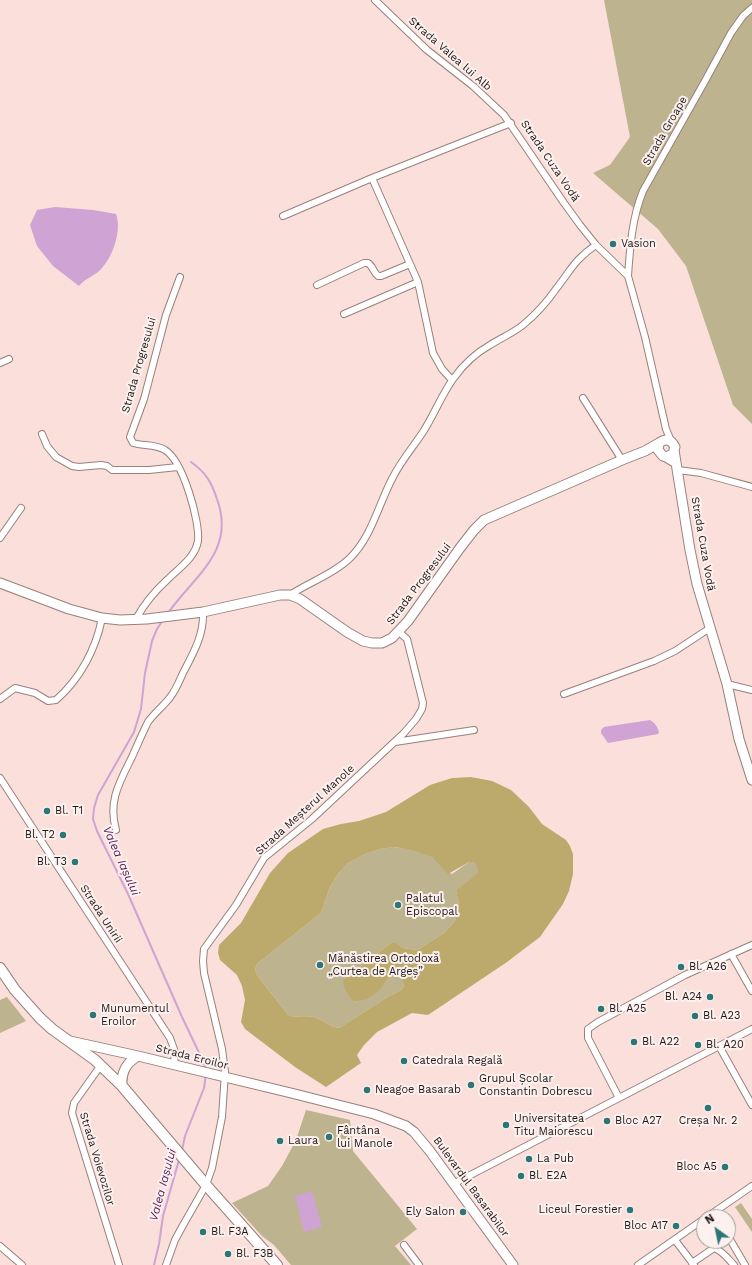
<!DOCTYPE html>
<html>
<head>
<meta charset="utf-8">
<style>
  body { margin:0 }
  #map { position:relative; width:752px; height:1265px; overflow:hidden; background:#fadfdb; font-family:"Work Sans",sans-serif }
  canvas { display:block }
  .north { position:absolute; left:696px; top:1209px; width:40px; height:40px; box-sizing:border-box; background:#fcf1ef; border:1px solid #a49a98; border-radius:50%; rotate:327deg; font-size:11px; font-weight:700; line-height:16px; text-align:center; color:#201715 }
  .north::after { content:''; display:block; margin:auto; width:14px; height:18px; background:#2d7675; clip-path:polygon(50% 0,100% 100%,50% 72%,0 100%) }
</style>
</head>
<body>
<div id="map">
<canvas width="752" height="1265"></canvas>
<div class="north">N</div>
</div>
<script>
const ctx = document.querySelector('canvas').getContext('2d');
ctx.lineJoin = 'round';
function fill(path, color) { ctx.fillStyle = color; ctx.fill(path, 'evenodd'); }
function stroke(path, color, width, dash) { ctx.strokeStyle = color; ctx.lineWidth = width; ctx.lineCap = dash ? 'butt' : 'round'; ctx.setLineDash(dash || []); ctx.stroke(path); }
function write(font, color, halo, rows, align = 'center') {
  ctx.font = font + ' "Work Sans",sans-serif'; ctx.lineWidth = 4; ctx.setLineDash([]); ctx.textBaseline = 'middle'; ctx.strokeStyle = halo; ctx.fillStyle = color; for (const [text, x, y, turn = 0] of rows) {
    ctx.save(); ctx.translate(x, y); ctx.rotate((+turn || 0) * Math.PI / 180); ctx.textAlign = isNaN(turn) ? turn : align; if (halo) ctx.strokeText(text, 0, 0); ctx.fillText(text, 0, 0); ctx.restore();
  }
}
const green = new Path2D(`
  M604 0H752V424L733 405 686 266 658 229 593 173 610 165 630 137Z
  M394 847C406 849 422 850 432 857 441 863 441 870 452 874L469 862H473C477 866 478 868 479 873L456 890 459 906 457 915 455 921 444 933 417 950 403 948 397 943H391L344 979 353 1001C365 1003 377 991 385 983 390 978 390 972 397 969L399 972 404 986 401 990 386 998 339 1028C329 1027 323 1019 313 1017 305 1015 296 1018 288 1015L257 975 255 969 257 964 321 913 330 887 338 874 347 864 363 855 380 849Z
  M7 997 26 1021 0 1033V1000Z
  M306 1110 350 1120 353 1151 417 1229 395 1246 411 1265H291L274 1245 262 1236 232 1203 268 1186 282 1166 296 1140Z
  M741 1203 752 1219V1232L735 1207Z`);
const forest = new Path2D(`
  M471 777 492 781 511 790 529 807 542 824 566 840 570 846 573 854V874L569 891 563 904 540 937 507 962 428 1015 412 1013 377 1032 364 1045 357 1055 361 1063 326 1087 295 1067 245 1029 241 1022 245 1000 242 986 237 975 220 960 218 953 219 945 241 923 270 873 288 853 323 829 341 824 359 821 386 812 430 785 452 778ZM395 847 415 851 432 857 448 874 469 862H473C477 866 478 868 478 873L456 890 459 906 457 915 455 921 444 933 417 950 403 948 397 943H391L344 979C341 987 348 994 353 1001 365 1003 378 993 385 983 390 978 390 972 397 969L399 972 404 986 401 990 386 998 339 1028C329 1027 323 1019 313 1017 305 1015 296 1018 288 1015L257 975 255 969 257 964 321 913 330 887 338 874 347 864 363 855 380 849Z`);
const water = new Path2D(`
  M55 207 93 210 116 214C122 230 113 257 101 269 95 276 85 278 79 286L53 266 37 246 30 225 37 210Z
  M650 720C655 723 657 726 659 732L658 734 608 743 601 733V730L604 727Z
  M312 1191 322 1227 304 1232 295 1196Z`);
const stream = new Path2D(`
  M168 613C195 575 236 551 217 499 211 481 206 473 191 462
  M163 620 157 629 152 641 145 673 141 709 134 732 98 795 94 808 93 819 97 831 128 894 182 1017 203 1061 206 1070
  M182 1150 185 1136 204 1088 206 1074
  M154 1265 159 1244 163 1216 179 1160`);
const street = new Path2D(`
  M375 0 427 50 473 86 504 115 564 203 580 225 596 245 628 276 645 337 666 429 671 441
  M372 178 418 282 433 353 442 369 452 380
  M283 216 372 178 511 123
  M628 276C630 247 632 218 643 191L705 81 731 33 743 16 752 8
  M317 285 364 263H368C373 266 373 272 378 276H381L410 264
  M344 314 418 282
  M0 363 9 359
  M583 398 622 460
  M42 434 47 446 56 457 72 466 79 467 101 465 107 466 112 470H149L178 467
  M678 470 701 473 752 487
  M0 538 21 508
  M290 595C309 582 332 575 349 559 372 537 378 505 393 477 401 461 413 447 423 432 434 415 441 396 453 379 463 365 474 354 490 345 501 338 513 333 523 325 535 315 547 302 556 289 571 270 575 259 596 245
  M136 619C144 604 156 590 168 579 176 571 186 564 192 555 195 551 197 546 198 541 200 521 183 461 165 450 156 444 143 446 133 443L130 437 144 399 166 315 180 277
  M727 684 752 690
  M564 694 654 661 675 651 710 628
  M0 699 15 688 35 693 48 701 56 700C80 679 96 649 102 618
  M395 742 474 730
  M0 778 170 1038 175 1052 174 1065
  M116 830C108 802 119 783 131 759 137 746 142 734 148 722 155 712 165 705 171 696 177 688 180 679 184 671 194 652 204 634 203 612
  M731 954 752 991
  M719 1046 752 1105
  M101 1065 74 1103 72 1113 119 1265
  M619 1098 588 1038V1029L598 1022 685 975 752 945
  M455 1183 752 1029
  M707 1217 752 1186
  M728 1236 745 1265
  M675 1240 694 1265
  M404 1245 419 1265
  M0 1246 22 1265
  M692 1263 714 1248C723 1251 728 1259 734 1265
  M166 1265 175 1240 182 1227 206 1185 212 1168 222 1117 225 1072 222 1049 204 973 203 961 204 949 236 905 264 858 312 819 404 733 416 719 422 709 423 703 407 639 399 632
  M638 1265 704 1219`);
const secondary = new Path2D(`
  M674 450 690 550 697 584 727 684 739 739 752 780
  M666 457 673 454 675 447C671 439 666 438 659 443L658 450 663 456 666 457 676 463
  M0 583 69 609 102 618 120 620 147 619 203 612 280 595H290L300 599 347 632 363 641 372 643H382L392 638 408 621 460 548 474 530 484 520 622 460 645 451 659 443
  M70 1041 138 1056 291 1093 374 1114 406 1126 414 1132 429 1150 513 1265
  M122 1086C121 1072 126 1063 138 1056`);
const primary = new Path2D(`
  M0 968 15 990 40 1018 52 1029 95 1060 122 1086 206 1185 277 1265`);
const markers = [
  [613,244,4,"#2d7675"],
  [47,811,4,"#2d7675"],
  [63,835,4,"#2d7675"],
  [75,862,4,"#2d7675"],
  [398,905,4,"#2d7675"],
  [320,965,4,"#2d7675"],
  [681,967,4,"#2d7675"],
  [710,997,4,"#2d7675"],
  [601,1009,4,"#2d7675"],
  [93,1015,4,"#2d7675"],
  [695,1016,4,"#2d7675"],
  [634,1042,4,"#2d7675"],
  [698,1045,4,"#2d7675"],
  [404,1061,4,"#2d7675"],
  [471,1085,4,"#2d7675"],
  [367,1090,4,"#2d7675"],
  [708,1108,4,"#2d7675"],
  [607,1121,4,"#2d7675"],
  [506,1125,4,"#2d7675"],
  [329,1137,4,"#2d7675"],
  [280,1141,4,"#2d7675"],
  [529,1159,4,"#2d7675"],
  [725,1167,4,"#2d7675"],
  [521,1176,4,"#2d7675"],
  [630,1210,4,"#2d7675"],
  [463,1212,4,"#2d7675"],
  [676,1226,4,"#2d7675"],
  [203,1232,4,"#2d7675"],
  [228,1254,4,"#2d7675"]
];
const streetNames = [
  ["Strada Valea lui Alb",450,54,41],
  ["Strada Groape",665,131,-60],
  ["Strada Cuza Vodă",550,161,56],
  ["Strada Progresului",139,365,-74],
  ["Strada Cuza Vodă",703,544,80],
  ["Strada Progresului",419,584,-53],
  ["Strada Meșterul Manole",305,810,-42],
  ["Strada Unirii",101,914,57],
  ["Strada Eroilor",192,1057,14],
  ["Strada Voievozilor",97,1159,73],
  ["Bulevardul Basarabilor",471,1187,54]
];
const poiNames = [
  ["Vasion",621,244],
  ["Bl. T1",55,811],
  ["Bl. T2",55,835,"right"],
  ["Bl. T3",67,862,"right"],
  ["Palatul",406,899],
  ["Episcopal",406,912],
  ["Mănăstirea Ortodoxă",328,959],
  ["„Curtea de Argeș”",328,972],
  ["Bl. A26",689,967],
  ["Bl. A24",702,997,"right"],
  ["Munumentul",101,1009],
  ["Eroilor",101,1022],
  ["Bl. A25",609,1009],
  ["Bl. A23",703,1016],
  ["Bl. A22",642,1042],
  ["Bl. A20",706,1045],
  ["Catedrala Regală",412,1061],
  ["Grupul Școlar",479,1079],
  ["Constantin Dobrescu",479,1092],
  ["Neagoe Basarab",375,1090],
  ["Universitatea",514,1119],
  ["Titu Maiorescu",514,1132],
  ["Bloc A27",615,1121],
  ["Creșa Nr. 2",708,1121,"center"],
  ["Fântâna",337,1131],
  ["lui Manole",337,1144],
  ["Laura",288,1141],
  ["La Pub",537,1159],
  ["Bloc A5",717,1167,"right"],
  ["Bl. E2A",529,1176],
  ["Liceul Forestier",622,1210,"right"],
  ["Ely Salon",455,1212,"right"],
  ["Bloc A17",668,1226,"right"],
  ["Bl. F3A",211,1232],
  ["Bl. F3B",236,1254]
];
const waterNames = [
  ["Valea Iașului",121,861,66],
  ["Valea Iașului",163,1185,-75]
];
fill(green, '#bdb38f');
fill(forest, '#bbaa6c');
fill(water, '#cfa3d3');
stroke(stream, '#cfa3d3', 2);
stroke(street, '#98807c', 8);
stroke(secondary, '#98807c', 11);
stroke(primary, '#98807c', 12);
stroke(street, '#fff', 6);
stroke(secondary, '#fff', 9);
stroke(primary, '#fff', 10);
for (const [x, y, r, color] of markers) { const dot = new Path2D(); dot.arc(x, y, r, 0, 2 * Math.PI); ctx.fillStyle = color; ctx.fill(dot); stroke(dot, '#fcf1ef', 1.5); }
write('11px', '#201715', '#fcf1ef', streetNames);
write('11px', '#201715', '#fcf1ef', poiNames, 'left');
write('italic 12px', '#531e59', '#fcf1ef', waterNames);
</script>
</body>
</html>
